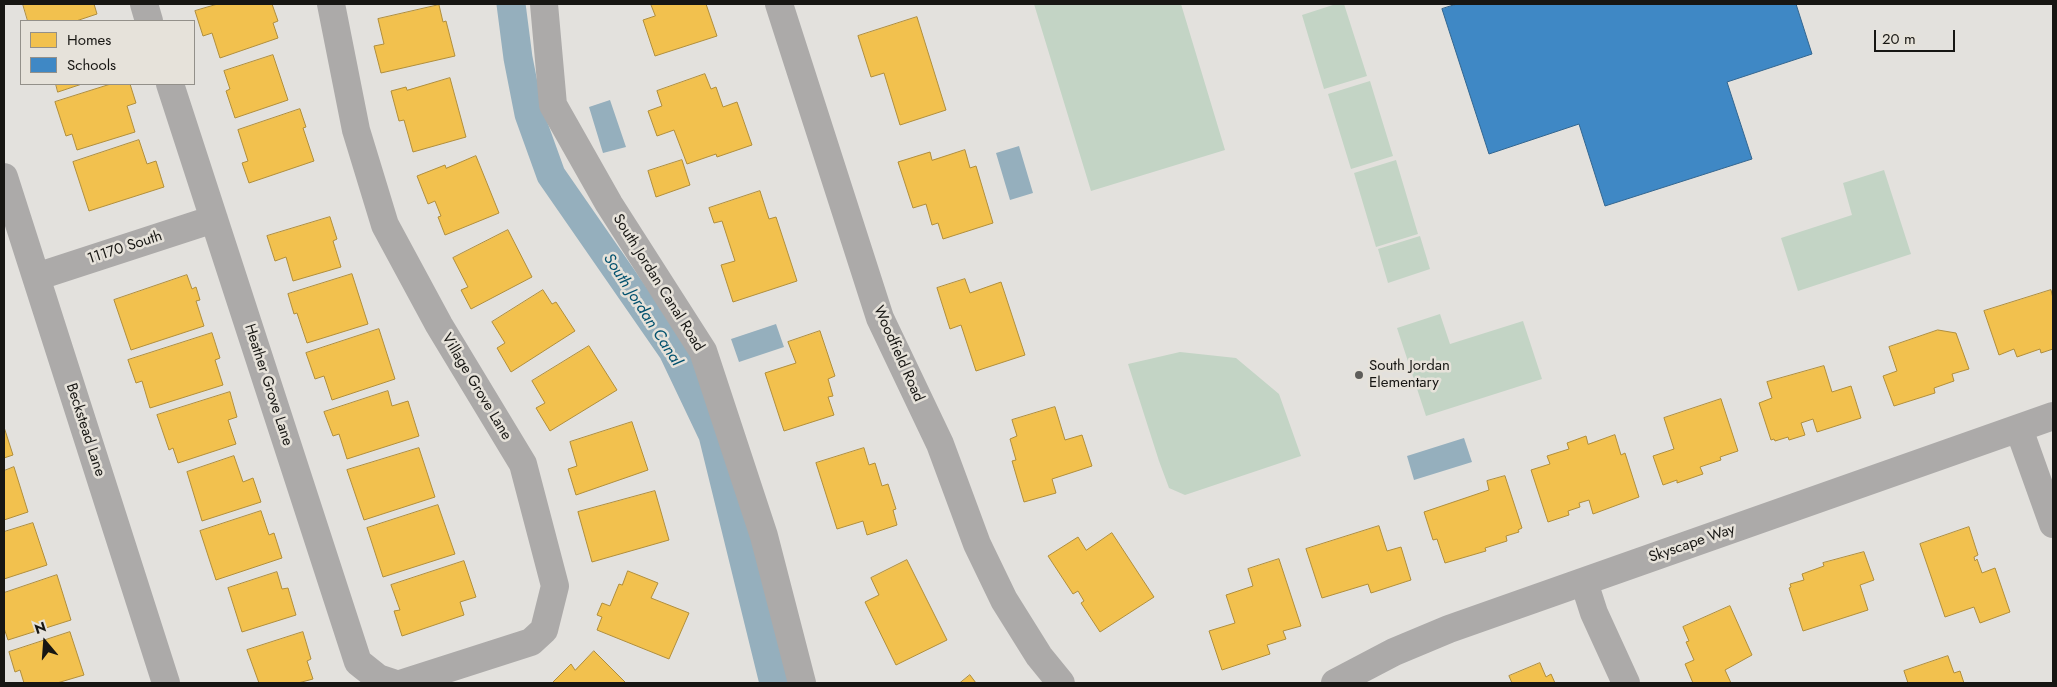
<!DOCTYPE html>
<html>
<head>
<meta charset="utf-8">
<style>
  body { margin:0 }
  #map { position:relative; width:2057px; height:687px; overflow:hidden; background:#e3e1dd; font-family:Jost,sans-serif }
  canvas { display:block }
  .frame { position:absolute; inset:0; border:5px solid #171613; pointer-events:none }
  .legend { position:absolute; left:20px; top:20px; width:175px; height:65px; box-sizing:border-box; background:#e6e2da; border:1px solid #93908a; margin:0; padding:6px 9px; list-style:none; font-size:15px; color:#171613 }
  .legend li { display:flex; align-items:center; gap:10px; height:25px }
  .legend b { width:25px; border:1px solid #93908a }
  .north { position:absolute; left:20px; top:617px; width:50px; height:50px; -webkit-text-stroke:4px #e6e2da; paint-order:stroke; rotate:342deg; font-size:14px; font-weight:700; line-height:20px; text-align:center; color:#171613 }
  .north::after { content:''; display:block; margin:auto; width:18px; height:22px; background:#171613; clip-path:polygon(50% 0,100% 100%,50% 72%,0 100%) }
  .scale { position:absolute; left:1874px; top:30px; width:81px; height:22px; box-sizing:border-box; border:2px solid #171613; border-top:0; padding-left:6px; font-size:15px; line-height:18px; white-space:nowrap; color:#171613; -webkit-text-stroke:4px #e6e2da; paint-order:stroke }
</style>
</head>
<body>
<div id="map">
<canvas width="2057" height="687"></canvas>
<div class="frame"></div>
<ul class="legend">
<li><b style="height:14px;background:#f2c14e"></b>Homes</li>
<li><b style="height:14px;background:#3f88c5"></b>Schools</li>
</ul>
<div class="north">N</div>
<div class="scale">20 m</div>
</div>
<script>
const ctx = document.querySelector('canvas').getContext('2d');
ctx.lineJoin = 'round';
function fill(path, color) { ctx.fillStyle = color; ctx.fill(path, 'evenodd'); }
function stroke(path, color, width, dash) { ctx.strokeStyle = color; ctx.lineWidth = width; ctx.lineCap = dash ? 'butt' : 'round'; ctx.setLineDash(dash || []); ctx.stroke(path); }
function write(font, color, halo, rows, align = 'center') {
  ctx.font = font + ' Jost,sans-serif'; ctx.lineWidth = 5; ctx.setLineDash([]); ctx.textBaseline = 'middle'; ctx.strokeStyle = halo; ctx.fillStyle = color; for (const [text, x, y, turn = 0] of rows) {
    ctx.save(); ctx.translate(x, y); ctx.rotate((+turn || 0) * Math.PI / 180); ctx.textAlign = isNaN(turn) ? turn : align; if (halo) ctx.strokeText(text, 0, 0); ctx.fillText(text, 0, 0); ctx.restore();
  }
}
const green = new Path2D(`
  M1034 4H1181L1225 150 1091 191Z
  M1336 4H1344L1367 76 1324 89 1302 15Z
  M1370 81 1393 156 1351 169 1328 94Z
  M1396 160 1418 234 1376 247 1354 173Z
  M1884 170 1911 254 1798 291 1781 238 1852 215 1843 183Z
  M1420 236 1430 269 1388 283 1378 249Z
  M1440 314 1450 344 1523 321 1542 379 1426 416 1397 328Z
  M1180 352 1236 358 1279 394 1301 456 1185 495 1169 488 1159 461 1128 364Z`);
const water = new Path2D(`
  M610 100 626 147 603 153 589 107Z
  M1019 146 1033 193 1010 200 996 153Z
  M776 324 784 347 739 362 731 339Z
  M1464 438 1472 462 1414 480 1407 456Z`);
const homes = new Path2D(`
  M23 4H94L97 14 76 21H28Z
  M218 4H272L278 21 273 23 278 38 220 58 212 33 203 36 195 11Z
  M651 4H706L717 36 655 56 643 20 655 16Z
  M439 5 443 22 446 21 455 56 381 73 374 46 384 44 378 19Z
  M917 17 946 110 900 125 884 73 871 77 858 36Z
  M273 55 288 100 235 118 226 91 230 89 224 71Z
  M705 74 711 89 716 87 723 107 737 102 752 145 717 157 716 154 687 164 674 130 657 136 648 111 662 106 657 91Z
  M450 78 466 137 413 152 404 120 399 121 391 91 406 87 407 90Z
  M56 84H82L58 92Z
  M111 84H130L136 103 127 106 135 132 77 150 72 134 66 136 55 102Z
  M300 109 306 127 303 128 314 161 249 183 242 163 248 161 238 130Z
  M139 140 147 164 156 161 164 187 89 211 73 162Z
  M965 150 970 168 976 166 993 223 943 239 938 223 932 225 926 204 913 208 898 162 930 152 932 160Z
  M476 156 499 213 445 235 438 217 441 216 435 201 428 204 417 176 445 165 446 168Z
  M682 160 690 185 656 197 648 171Z
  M760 191 769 219 776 217 797 281 733 302 721 265 735 261 722 221 714 223 709 208Z
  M330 217 337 239 333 241 341 267 293 281 286 257 275 261 267 236Z
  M508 230 532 277 471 309 461 290 468 287 453 258Z
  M352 274 368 324 307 343 297 313 294 314 288 294Z
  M187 275 192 289 196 287 200 300 196 301 204 326 131 350 114 300Z
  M965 279 970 293 1001 282 1025 355 976 371 961 325 950 329 937 288Z
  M543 290 552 304 556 302 575 331 511 372 497 348 505 343 492 322Z
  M2051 290 2053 298V349L2041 353 2040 349 2017 357 2014 349 1999 355 1984 311Z
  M379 329 395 379 332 400 324 376 315 379 306 353Z
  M1938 330 1956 333 1969 369 1952 374 1954 381 1934 388 1935 393 1894 406 1883 376 1897 371 1889 347Z
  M820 331 835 376 828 379 833 396 828 397 834 415 784 431 765 373 796 363 788 342Z
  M212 333 220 358 215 360 223 385 150 408 142 381 136 383 128 360Z
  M589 346 617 390 550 431 536 408 545 403 532 381Z
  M1824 366 1832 392 1851 386 1861 418 1817 432 1813 419 1801 423 1805 435 1789 440 1788 437 1775 441 1774 439 1771 440 1759 403 1772 398 1767 382Z
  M388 391 392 406 408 401 419 436 347 459 339 434 333 436 324 412Z
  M230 392 237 417 228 420 236 444 178 463 173 448 169 450 157 415Z
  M1721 399 1738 451 1720 457 1721 460 1700 467 1703 474 1677 483V480L1663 485 1653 456 1674 449 1664 418Z
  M1055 407 1065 440 1082 435 1092 466 1052 479 1056 493 1024 502 1012 461 1016 460 1010 439 1017 436 1012 420Z
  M632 422 648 470 576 495 568 469 577 466 570 442Z
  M4 427 13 455 4 458Z
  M1615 435 1621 455 1625 453 1639 497 1593 514 1589 500 1579 503 1580 507 1568 511 1569 515 1548 522 1531 470 1550 464 1547 456 1569 449 1567 443 1586 436 1588 444Z
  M419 448 435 497 364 520 347 470Z
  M864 448 869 465 875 463 882 486 888 484 896 509 893 510 897 525 867 535 863 521 837 529 816 463Z
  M234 456 243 482 253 478 261 502 202 521 187 472Z
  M14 467 28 512 4 520V471Z
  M1505 476 1522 528 1518 530 1519 532 1506 536 1507 541 1485 548 1486 551 1445 563 1437 539 1433 540 1424 512 1489 490 1487 481Z
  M655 491 669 540 592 562 578 512Z
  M438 505 455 554 383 577 367 528Z
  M261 511 269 535 274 533 282 558 216 580 200 531Z
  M33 523 47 565 4 579V532Z
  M1379 526 1387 551 1401 547 1411 580 1371 593 1368 584 1322 598 1306 549Z
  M1969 527 1978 555 1974 557 1975 561 1977 559 1982 573 1995 568 2010 612 1980 623 1974 607 1945 617 1920 544Z
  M1112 533 1154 597 1100 632 1081 603 1084 601 1078 591 1073 594 1048 556 1078 537 1086 550Z
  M1864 552 1874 580 1860 585 1868 610 1803 631 1789 588 1791 587 1790 584 1804 580 1802 574 1824 566 1823 563Z
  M1279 559 1301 626 1283 631 1286 639 1267 645 1270 654 1222 670 1209 631 1235 623 1226 595 1253 586 1248 569Z
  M907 560 947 640 896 665 865 602 879 595 871 578Z
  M464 561 476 597 460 602 464 615 402 636 394 611 400 610 391 585Z
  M628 571 658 583 651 598 689 613 669 659 597 630 602 617 597 615 602 603 610 606 619 584 622 585Z
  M277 572 282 589 288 588 296 615 242 632 228 588Z
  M57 575 71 620 8 640 4 628V593Z
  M1730 606 1752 655 1725 670 1731 683H1693L1685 664 1694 660 1686 642 1689 641 1683 627Z
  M70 632 84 675 57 683H24L20 670 15 672 9 652Z
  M303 632 311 659 307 661 313 679 298 683H259L247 650Z
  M594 651 626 683H552L571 664 575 670Z
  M1948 656 1954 673 1960 671 1964 683H1908L1904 671Z
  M1540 663 1546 677 1551 674 1555 683H1512L1509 676Z
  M970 675 976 683H960Z`);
const schools = new Path2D(`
  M1457 4H1796L1812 54 1727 82 1752 159 1605 206 1579 124 1489 154 1442 9Z`);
const canal = new Path2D(`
  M511 4 518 58 529 114 551 175 673 351 713 435 774 683`);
const minor = new Path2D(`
  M144 4 149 21
  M331 4 356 130 385 225 439 325 523 464 555 586 544 630 531 642 403 683
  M544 4 553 105 609 204 703 351 764 536 802 683
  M779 4 880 318 940 444 977 544 1004 600 1039 656 1061 683
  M170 84 358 662 378 678 393 683
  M4 177 166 683
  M36 277 214 219
  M2019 429 2053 524
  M1584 582 1594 613 1626 683
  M1335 683 1394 652 1449 629 2053 416`);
const markers = [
  [1359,375,5,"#5e5d5a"]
];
const streetNames = [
  ["11170 South",125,248,-18],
  ["South Jordan Canal Road",658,283,58],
  ["Woodfield Road",898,354,66],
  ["Heather Grove Lane",268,385,72],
  ["Village Grove Lane",476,387,59],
  ["Beckstead Lane",85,430,72],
  ["Skyscape Way",1692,544,-19]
];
const poiNames = [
  ["South Jordan",1369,366],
  ["Elementary",1369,383]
];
const waterNames = [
  ["South Jordan Canal",642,310,57]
];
fill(green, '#c3d4c5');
fill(water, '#95afbd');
fill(homes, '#f2c14e');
stroke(homes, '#b08e3c', 1);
fill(schools, '#3f88c5');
stroke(schools, '#336690', 1);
stroke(canal, '#95afbd', 29);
stroke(minor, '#acaaa9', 28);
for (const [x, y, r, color] of markers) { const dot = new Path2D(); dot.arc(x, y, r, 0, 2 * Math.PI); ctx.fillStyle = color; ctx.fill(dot); stroke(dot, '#e6e2da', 2); }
write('15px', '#171613', '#e6e2da', streetNames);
write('15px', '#171613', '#e6e2da', poiNames, 'left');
write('italic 16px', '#02516e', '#e6e2da', waterNames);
</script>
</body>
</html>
